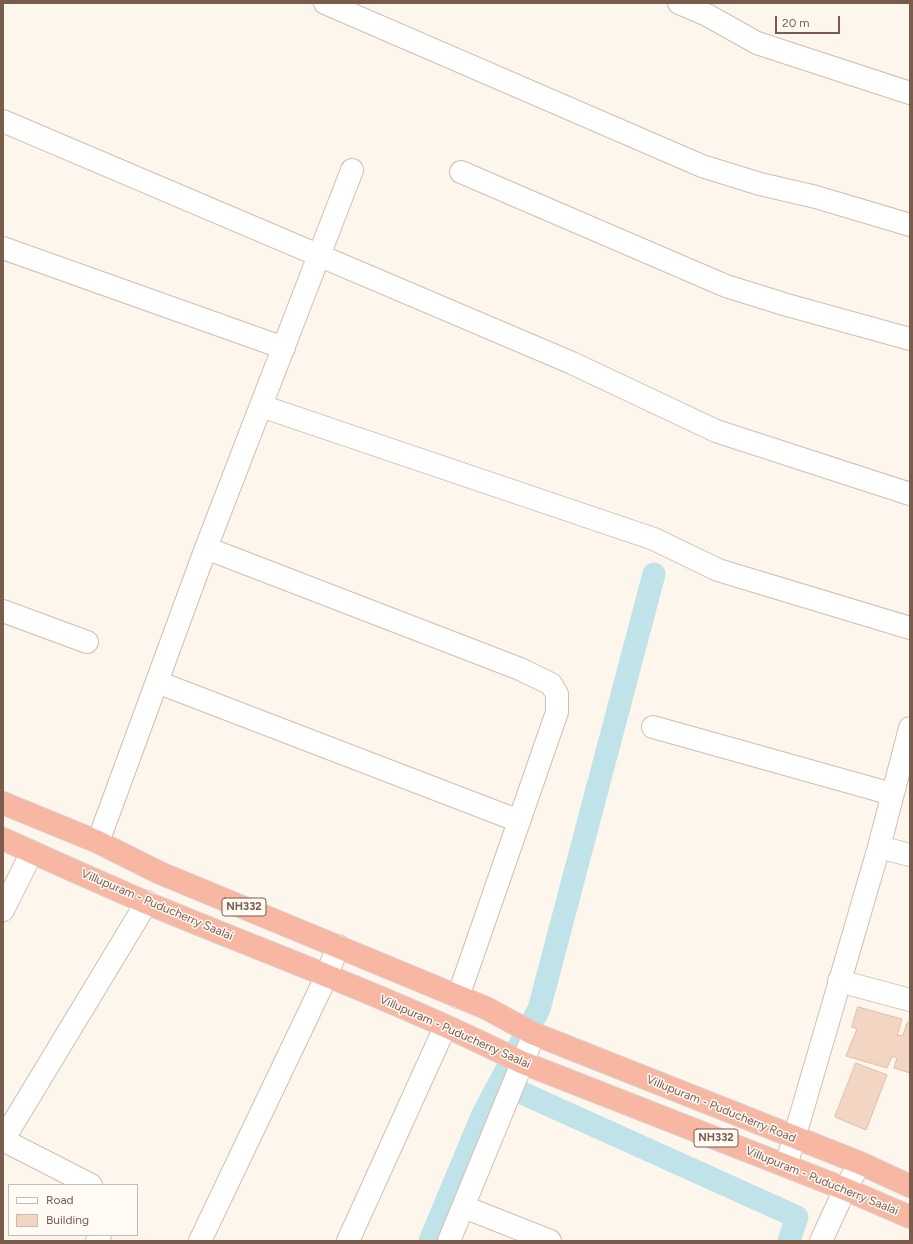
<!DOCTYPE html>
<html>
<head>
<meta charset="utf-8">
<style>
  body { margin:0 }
  #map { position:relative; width:913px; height:1244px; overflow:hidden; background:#fdf6ec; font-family:Figtree,sans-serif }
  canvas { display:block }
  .frame { position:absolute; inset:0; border:4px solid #7a5c4d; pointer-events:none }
  .legend { position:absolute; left:8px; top:1184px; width:130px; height:52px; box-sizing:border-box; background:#fffaf3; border:1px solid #cabbb1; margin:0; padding:5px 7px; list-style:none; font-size:12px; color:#7a5c4d }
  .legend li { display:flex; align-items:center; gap:8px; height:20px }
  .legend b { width:20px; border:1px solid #cabbb1 }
  .scale { position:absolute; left:775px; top:16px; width:65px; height:18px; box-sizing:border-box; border:2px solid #7a5c4d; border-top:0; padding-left:5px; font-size:12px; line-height:14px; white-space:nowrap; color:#7a5c4d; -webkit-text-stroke:3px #fffaf3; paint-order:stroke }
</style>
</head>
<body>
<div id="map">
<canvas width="913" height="1244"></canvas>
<div class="frame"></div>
<ul class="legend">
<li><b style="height:5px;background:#fff"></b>Road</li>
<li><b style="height:11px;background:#f3d5c3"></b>Building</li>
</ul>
<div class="scale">20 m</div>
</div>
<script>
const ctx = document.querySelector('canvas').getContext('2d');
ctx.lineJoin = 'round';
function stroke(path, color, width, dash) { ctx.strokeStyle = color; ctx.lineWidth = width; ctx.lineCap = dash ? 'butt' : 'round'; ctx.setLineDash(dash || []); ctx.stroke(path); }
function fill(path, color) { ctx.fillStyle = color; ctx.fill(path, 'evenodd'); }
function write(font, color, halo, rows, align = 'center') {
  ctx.font = font + ' Figtree,sans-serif'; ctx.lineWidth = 3; ctx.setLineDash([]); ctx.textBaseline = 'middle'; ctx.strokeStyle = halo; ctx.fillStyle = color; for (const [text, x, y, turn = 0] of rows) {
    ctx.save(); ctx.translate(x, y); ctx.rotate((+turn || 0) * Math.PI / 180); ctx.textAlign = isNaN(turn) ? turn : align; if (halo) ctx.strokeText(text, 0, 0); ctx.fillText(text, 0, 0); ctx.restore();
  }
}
const canal = new Path2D(`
  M500 1083 797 1217 789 1241
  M430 1241 483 1114 539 1009 654 574`);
const building = new Path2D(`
  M858 1007 902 1019 897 1036 903 1035 907 1023 910 1021V1073L894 1068 897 1058 892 1056 887 1068 846 1056 857 1029 852 1027Z
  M856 1063 887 1075 866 1130 835 1117Z`);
const minor = new Path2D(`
  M325 3 702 166 760 184 816 197 910 225
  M679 3 707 15 757 43 910 93
  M3 121 572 363 716 431 910 494
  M461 172 726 286 787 305 910 339
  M3 248 284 348
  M261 406 654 539 718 570 910 628
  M206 548 520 669 551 684 557 694V712L458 997
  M3 611 87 642
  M157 682 519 821
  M653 727 892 794
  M98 842 206 548 352 170
  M879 847 910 855
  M3 910 32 852
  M839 981 910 1000
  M786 1166 879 847 910 728
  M91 1185 3 1140 147 902
  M464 1207 550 1241
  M97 1241 100 1235
  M200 1241 327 975 338 946
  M348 1241 445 1027
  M449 1241 534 1034
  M821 1241 845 1189 860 1163`);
const highway = new Path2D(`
  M3 803 98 842 160 873 486 1008 532 1033 860 1163 910 1186
  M3 839C51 861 99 882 147 903 272 955 400 1001 521 1062L845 1189 910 1217`);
const shields = [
  [244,907,44],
  [716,1138,44]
];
const shieldNames = [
  ["NH332",244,907],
  ["NH332",716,1138]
];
const streetNames = [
  ["Villupuram - Puducherry Saalai",157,905,23],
  ["Villupuram - Puducherry Saalai",455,1032,24],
  ["Villupuram - Puducherry Road",721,1109,22],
  ["Villupuram - Puducherry Saalai",822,1181,22]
];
stroke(canal, '#bfe3e8', 23);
fill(building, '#f3d5c3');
stroke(building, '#e6bba3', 1);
stroke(minor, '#d1beb0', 24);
stroke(highway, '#dad1cd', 24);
stroke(minor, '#fff', 22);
stroke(highway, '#f7b7a3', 22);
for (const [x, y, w] of shields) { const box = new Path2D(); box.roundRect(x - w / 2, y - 9, w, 18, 3); ctx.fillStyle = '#fffaf3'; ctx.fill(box); stroke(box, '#7a5c4d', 1); }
write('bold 11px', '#7a5c4d', null, shieldNames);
write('12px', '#7a5c4d', '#fffaf3', streetNames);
</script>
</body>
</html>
